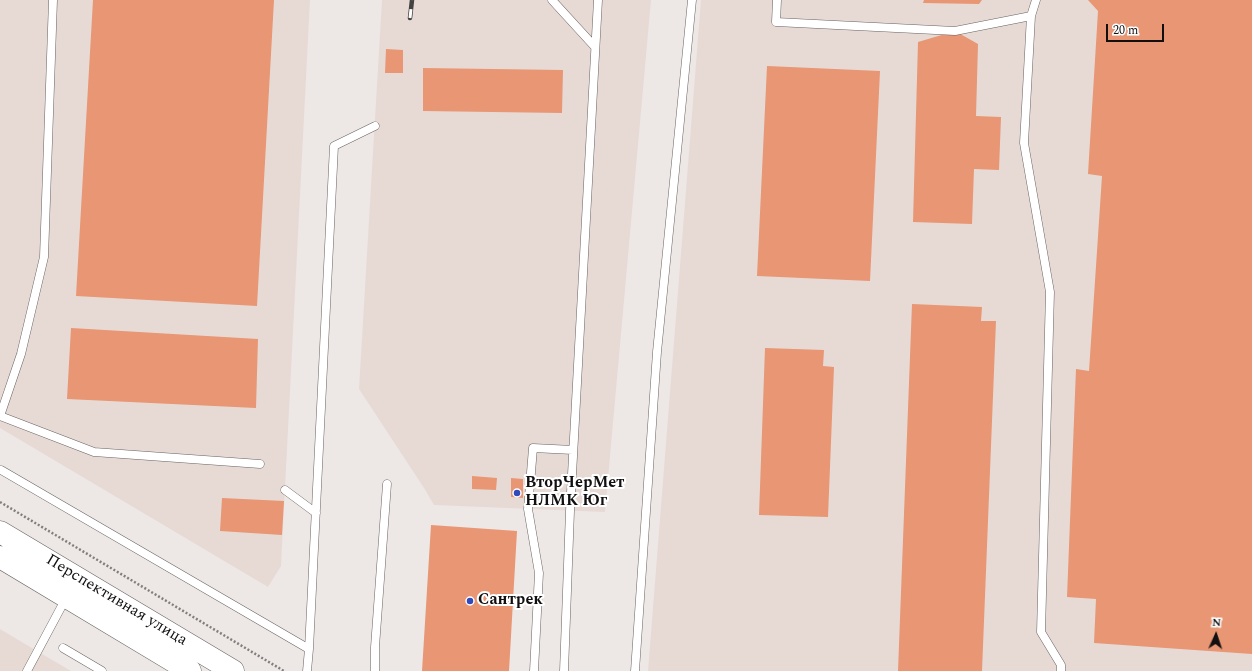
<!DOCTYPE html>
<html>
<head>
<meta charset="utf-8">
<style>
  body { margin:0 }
  #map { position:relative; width:1252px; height:671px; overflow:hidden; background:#ede8e6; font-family:Spectral,serif }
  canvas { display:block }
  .north { position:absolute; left:1196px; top:615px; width:40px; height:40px; -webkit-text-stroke:3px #fff; paint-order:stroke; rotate:3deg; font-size:11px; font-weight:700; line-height:16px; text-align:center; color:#110f0f }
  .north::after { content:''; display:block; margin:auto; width:14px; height:18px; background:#110f0f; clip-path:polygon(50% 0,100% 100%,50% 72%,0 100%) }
  .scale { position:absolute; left:1106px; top:24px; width:58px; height:18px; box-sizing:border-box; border:2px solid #110f0f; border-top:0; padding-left:5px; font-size:12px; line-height:14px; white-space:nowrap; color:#110f0f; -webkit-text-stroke:3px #fff; paint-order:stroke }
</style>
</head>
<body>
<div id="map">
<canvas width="1252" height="671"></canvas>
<div class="north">N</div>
<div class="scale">20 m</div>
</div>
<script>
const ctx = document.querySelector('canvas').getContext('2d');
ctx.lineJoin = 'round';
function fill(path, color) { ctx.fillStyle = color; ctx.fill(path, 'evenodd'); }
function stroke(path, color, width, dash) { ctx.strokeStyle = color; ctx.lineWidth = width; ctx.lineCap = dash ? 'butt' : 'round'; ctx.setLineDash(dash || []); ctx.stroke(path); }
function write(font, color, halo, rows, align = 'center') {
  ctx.font = font + ' Spectral,serif'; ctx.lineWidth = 4; ctx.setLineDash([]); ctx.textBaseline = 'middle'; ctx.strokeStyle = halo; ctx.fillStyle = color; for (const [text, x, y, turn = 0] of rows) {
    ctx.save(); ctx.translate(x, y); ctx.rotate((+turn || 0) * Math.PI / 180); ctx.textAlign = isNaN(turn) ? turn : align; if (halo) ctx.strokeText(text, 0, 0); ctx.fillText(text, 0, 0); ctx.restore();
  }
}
const built = new Path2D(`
  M0 0H310L281 566 268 587 0 428Z
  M382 0H651L605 512 434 505 424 488 359 389Z
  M701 0H1252V671H648Z
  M0 629 37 651 71 671H0Z`);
const building = new Path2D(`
  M93 0H274L257 306 76 296Z
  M924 0H982L979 4 923 3Z
  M1088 0H1252V654L1094 643 1096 599 1067 597 1076 369 1089 371 1102 176 1088 174 1098 11Z
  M955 31 978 44 976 116 1001 117 999 170 974 169 972 224 913 222 918 42Z
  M386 49 403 50V73H385Z
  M767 66 880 71 870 281 757 276Z
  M423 68 563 70 562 113 423 111Z
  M912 304 982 307 981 321H996L982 671H898Z
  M71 328 258 339 256 408 67 399Z
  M765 348 824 350 823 366 834 367 828 517 759 515Z
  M472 476 497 478 496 490 472 489Z
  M511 478 523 479V498L511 497Z
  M222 498 284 501 282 535 220 531Z
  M431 525 517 531 509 671H422Z`);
const path = new Path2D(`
  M0 502 284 671`);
const lane = new Path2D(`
  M552 0 595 47
  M777 0 776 22 955 31 1031 16
  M1036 0 1031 16 1024 143 1050 292 1041 632 1061 665V671
  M0 416 21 354 44 257 53 0
  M0 416 94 452 260 464
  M1 470 309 649 307 671
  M285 490 316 513
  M63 648 102 671
  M309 649 334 146 375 126
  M27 671 66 598
  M375 671V647L387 484
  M534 671 539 573 528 509 533 448 573 450
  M564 671 570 511 598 0
  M635 671 657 352 692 0`);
const primary = new Path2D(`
  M0 532 233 671
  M0 557 190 671`);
const rail = new Path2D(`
  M410 18 412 0`);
const markers = [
  [517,493,4,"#314abb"],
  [470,601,4,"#314abb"]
];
const poiNames = [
  ["ВторЧерМет",525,484],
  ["НЛМК Юг",525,502],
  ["Сантрек",478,601]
];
const streetNames = [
  ["Перспективная улица",116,601,31]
];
fill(built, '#e7dad5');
fill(building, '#e89673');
stroke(lane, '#676361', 9);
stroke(primary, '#676361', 23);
stroke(path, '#827e7d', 2.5, [2, 2]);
stroke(lane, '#fff', 8);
stroke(primary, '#fff', 22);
stroke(rail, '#444141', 4.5);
stroke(rail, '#fff', 3, [9]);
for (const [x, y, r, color] of markers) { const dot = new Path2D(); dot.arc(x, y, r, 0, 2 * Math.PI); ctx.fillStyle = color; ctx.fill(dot); stroke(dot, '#fff', 1.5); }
write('bold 16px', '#110f0f', '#fff', poiNames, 'left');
write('16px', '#110f0f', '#fff', streetNames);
</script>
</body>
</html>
